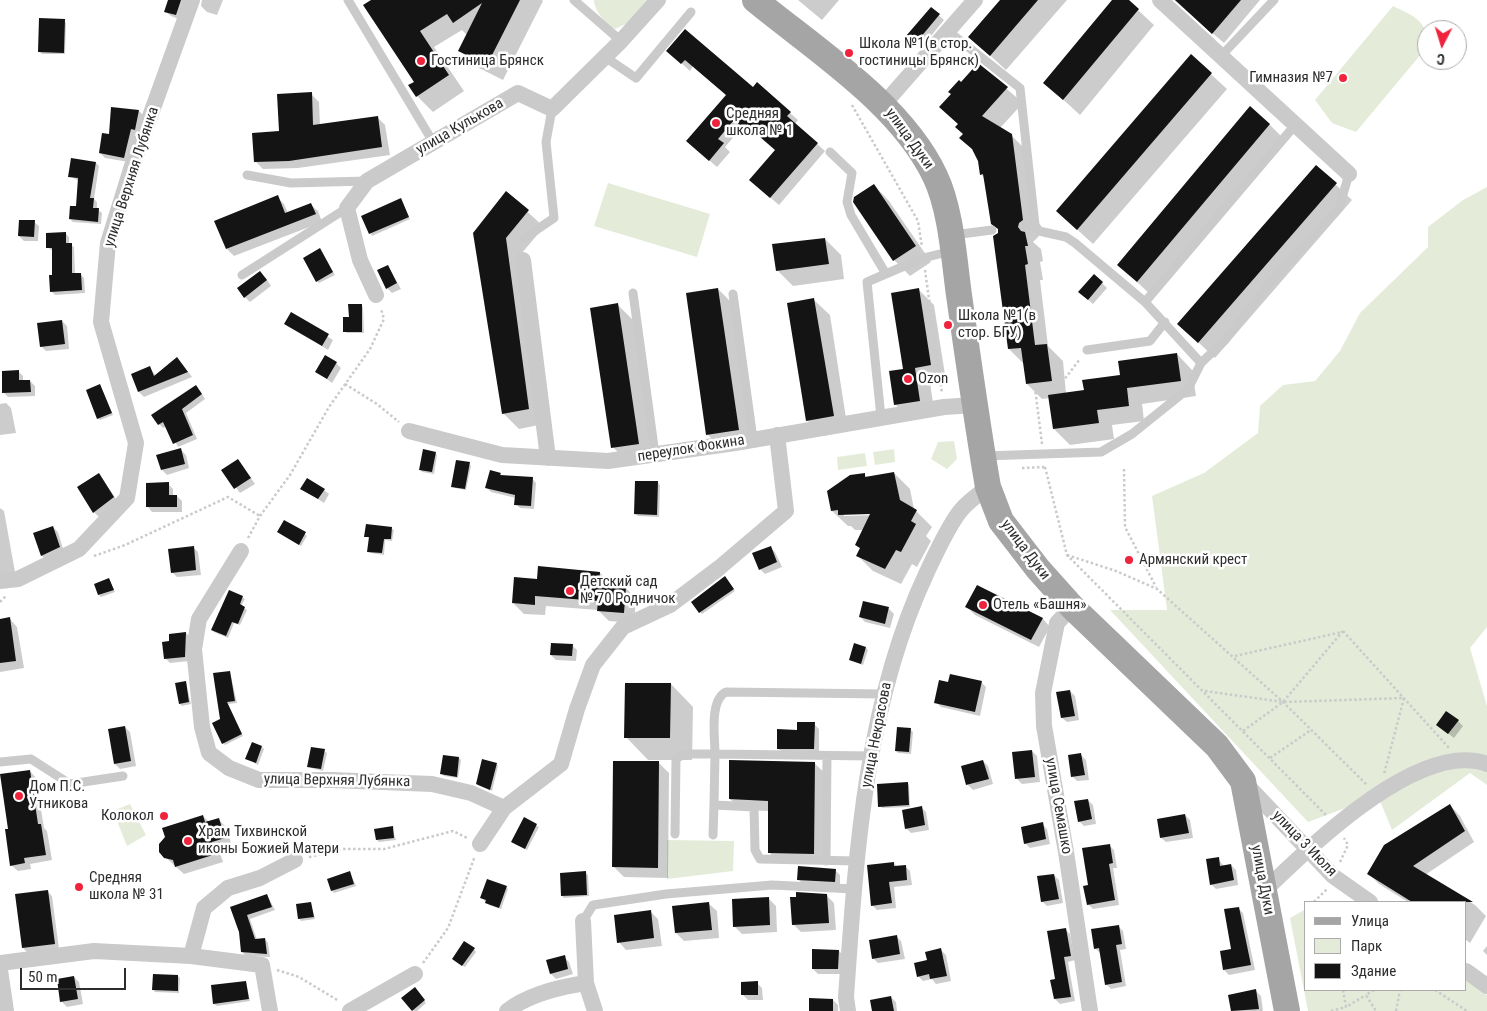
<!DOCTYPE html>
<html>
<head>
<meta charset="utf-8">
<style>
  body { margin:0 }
  #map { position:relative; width:1487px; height:1011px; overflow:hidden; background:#fff; font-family:"Roboto Condensed",sans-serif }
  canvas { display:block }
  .legend { position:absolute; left:1304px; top:901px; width:162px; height:90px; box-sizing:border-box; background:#fff; border:1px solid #ababab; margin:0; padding:6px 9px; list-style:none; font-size:15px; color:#2d2d2d }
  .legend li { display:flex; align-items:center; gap:10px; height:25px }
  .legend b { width:25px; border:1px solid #ababab }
  .north { position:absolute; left:1417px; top:20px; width:50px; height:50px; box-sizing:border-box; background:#fff; border:1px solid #ababab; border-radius:50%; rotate:185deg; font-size:14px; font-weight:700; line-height:20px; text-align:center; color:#2d2d2d }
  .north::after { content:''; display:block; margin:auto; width:18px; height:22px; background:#ef243c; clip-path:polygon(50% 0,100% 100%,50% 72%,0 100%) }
  .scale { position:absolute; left:20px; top:968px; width:106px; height:22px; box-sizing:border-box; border:2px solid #2d2d2d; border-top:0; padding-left:6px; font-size:15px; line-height:18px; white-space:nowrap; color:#2d2d2d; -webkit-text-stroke:4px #fff; paint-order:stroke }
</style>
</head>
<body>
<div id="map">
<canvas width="1487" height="1011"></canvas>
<ul class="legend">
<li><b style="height:6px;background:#a5a5a5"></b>Улица</li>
<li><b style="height:14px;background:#e4ecd9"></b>Парк</li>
<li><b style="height:14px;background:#141414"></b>Здание</li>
</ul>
<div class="north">С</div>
<div class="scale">50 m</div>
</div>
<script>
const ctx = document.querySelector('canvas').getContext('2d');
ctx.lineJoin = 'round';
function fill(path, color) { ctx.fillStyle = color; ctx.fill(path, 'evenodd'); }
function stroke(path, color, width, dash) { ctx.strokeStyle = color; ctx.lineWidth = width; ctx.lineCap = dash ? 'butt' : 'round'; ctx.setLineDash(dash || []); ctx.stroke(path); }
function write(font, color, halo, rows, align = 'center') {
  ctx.font = font + ' "Roboto Condensed",sans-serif'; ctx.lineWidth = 5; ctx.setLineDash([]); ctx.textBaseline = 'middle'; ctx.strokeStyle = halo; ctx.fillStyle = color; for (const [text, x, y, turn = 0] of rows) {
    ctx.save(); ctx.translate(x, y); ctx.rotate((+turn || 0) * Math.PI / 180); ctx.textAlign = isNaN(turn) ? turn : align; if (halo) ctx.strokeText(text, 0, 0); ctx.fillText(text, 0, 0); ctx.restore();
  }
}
const green = new Path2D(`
  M594 0H648L628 23 615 29C606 24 594 11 594 0Z
  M1393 6C1415 17 1427 19 1427 47L1356 132 1332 123 1315 100Z
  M608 183 710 214 697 257 594 226Z
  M1487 187V627L1470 648 1487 706V785L1470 773 1392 830 1378 796 1308 822 1110 610H1167L1152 496 1204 473 1258 433 1260 406 1283 385 1315 381 1340 351 1360 313 1428 247V227L1463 200Z
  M954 441 957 459 947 469 931 459 938 442Z
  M894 449 895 462 875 465 873 452Z
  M865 453 867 466 838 470 837 457Z
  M130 804 146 835 127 846 113 811Z
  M667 840 734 841 733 871 667 879Z
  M1306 909V990H1466V980L1487 995V1011H1308L1290 918Z`);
const shadow = new Path2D(`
  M169 0H189L181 20 171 16 166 12Z
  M202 0H223L217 15 207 12 201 6Z
  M374 0H542L543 1 503 80 475 66 460 50 467 35 462 30 434 47 464 91 433 112 417 96 416 82Z
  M798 0H839L822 20Z
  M1002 0H1067L1006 70 970 37Z
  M1113 0H1127L1154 25 1080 115 1045 83Z
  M1174 0H1260L1224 43Z
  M931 8 944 20 921 48 913 41Z
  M64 21 66 23 65 54H42L39 51Z
  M668 51 753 89 790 113 798 120 795 124 825 151 779 205 758 187 776 150 753 131 751 134 742 127 725 147 730 152 717 167 695 148 727 95 693 66 690 71Z
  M1191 56 1227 89 1093 244 1057 211Z
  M979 65 1023 103 1000 128 1011 135 1027 151 1039 236 1033 242 1041 249 1043 261 1040 262 1043 280H1040L1048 346 1063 361 1066 394 1085 391 1177 354 1192 370 1196 396 1142 404 1144 421 1112 425 1114 439 1070 445 1054 429 1050 398 1042 399 1027 384 1024 364 1009 349 999 230 985 179 981 174 979 160 959 125 961 84Z
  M311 94 319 102 320 126 377 117 385 125 390 155 298 168 263 169 255 161Z
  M139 111 144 116 129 162 105 158 100 153 110 136Z
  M1269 124 1285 140 1153 297 1119 265Z
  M96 163 99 166 94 199 97 202V209L102 213 101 224 73 222 70 219 78 208 79 181 70 176Z
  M1316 166 1352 200 1215 358 1179 324Z
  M874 185 889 201 931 262 910 276 894 260 855 201Z
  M507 193 544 227 521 254 544 424 519 429 503 413Z
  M277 197 284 204 288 213 310 204 318 211 322 222 234 256 227 249Z
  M401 200 410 219 372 236 363 217Z
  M34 222 39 226 38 241H24L19 236Z
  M66 234 69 237V244L74 247 75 275 80 274 84 278 85 293 55 295 51 291 54 276 53 251 47 247Z
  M825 239 841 255 844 279 793 286 777 270Z
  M322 252 335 275 319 283 317 281Z
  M388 266 401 289 392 293 387 288Z
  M265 277 271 286 250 302 245 297Z
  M1102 283 1107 288 1093 304 1085 297Z
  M718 289 734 305 754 446 723 450 707 434Z
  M919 290 934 305 946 381 930 383 935 416 911 420 896 405 891 372 904 370Z
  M814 300 830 315 848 431 823 436 807 420Z
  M361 305 363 307 364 333H347L344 331 350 318Z
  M618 305 633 320 654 459 628 463 613 447Z
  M292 314 333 340 328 350 286 323Z
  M62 321 67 326 69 349 46 351 41 346Z
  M336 363 341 368 332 383 316 371Z
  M182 364 192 377 144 397 139 392 150 368 156 376Z
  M18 371 23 376V381H30L35 386V396L8 397 3 392Z
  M100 386 113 415 100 420 98 418Z
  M200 391 205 399 186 413 197 439 178 447 167 426 163 428 159 424Z
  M6 403 11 408 16 433 0 435V404Z
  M181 450 186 455 189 468 167 475 162 470Z
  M435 453 437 455 434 474 422 472 420 469Z
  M238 460 255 484 240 493 223 470Z
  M469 464 471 466 466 490 455 488 453 486Z
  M894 473 910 489 914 509 932 527 926 536 931 541 917 567 912 564 901 584 873 571 858 556 861 549 856 545 864 530H855L851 526H848L832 511 864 474 868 478ZM876 513V515L844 516V514Z
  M99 474 118 502 99 517 94 512Z
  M500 474 503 476 532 478 536 483 534 509 520 508 516 504V498L491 492 487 488Z
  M658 483 660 485 659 517 638 516 635 514Z
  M168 484 173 489V496H177L182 501V512H152L148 507Z
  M302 489 324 490 329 494 324 503Z
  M0 508 4 511 15 572 0 575Z
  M53 527 58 532 64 552 47 561 42 556 35 534Z
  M391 528 394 530 392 541 385 540 384 555 371 553 368 551 370 539 366 536Z
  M281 534H305L307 536 301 546Z
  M193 547 198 552 201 575 177 577 172 572Z
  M770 547 775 552 782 567 765 574 760 569Z
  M600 573 610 583V587L626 588 636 599 634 623 609 621 598 610 546 606 545 615 524 614 513 603 538 581Z
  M109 579 115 592 101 597 99 595Z
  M727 580 735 591 702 614 700 612Z
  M978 587 1043 619 1050 627 1039 647 975 615 967 607Z
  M242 597 245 599 241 606 247 610 240 625 234 623 228 638 214 632 212 630Z
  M864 602 889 609 894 614 890 628 865 622 860 617Z
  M10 619 17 627 24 668 0 672V620Z
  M186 633 191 638 189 661 170 663 165 658 171 642Z
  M572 645 577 650 576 661 556 660 551 655Z
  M866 648 868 650 863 665 850 660Z
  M230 672 237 703 228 704 243 736 225 745 223 743 222 720Z
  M186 682 191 704 182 706 180 704Z
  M981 682 986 687 980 716 941 707 936 702 949 683Z
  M671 684 693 707 692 760H648L626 737Z
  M1070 691 1075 696 1079 720 1067 722 1062 718Z
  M1458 721 1463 726 1454 738 1437 725Z
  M814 724 819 729V753H783L778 748 798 731Z
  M125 727 130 732 136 766 120 769 115 764Z
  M911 730 913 732 911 754 898 753 896 751Z
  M262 747 264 749 258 765 247 759Z
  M324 751 327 753 323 771 311 768 309 766Z
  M1032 751 1037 756 1040 782 1022 784 1017 779Z
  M1081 755 1086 760 1089 780 1077 781 1072 776Z
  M459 758 461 760 458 778 444 776 442 774Z
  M983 761 988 766 993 784 973 790 968 785 962 767Z
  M659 763 669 773 668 878 624 877 613 866Z
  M814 763 825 773 824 864 779 863 769 852V811L741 810 730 799Z
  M496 764 498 766 492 791 479 786 477 784Z
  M30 771 36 778 44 828 47 831 52 860 30 864 31 869 18 871 11 865 10 830Z
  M907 783 909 785 910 807 882 808 880 806Z
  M1088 800 1093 805 1096 824 1084 826 1079 821Z
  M1450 805 1460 816 1474 842 1425 875 1475 905 1486 916 1470 943 1466 940V902H1408L1379 884 1369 874Z
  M921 807 926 812 929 830 911 833 906 828Z
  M1185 815 1190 820 1193 838 1166 842 1161 838Z
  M203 816 209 822 218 819 226 827 232 846 219 850 223 862 184 874 164 856Z
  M524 819 539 827 527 850 515 844Z
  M1042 824 1047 829 1050 844 1030 848 1025 843Z
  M392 828 396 840 379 842 377 840Z
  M1109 845 1114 850 1117 868H1113L1119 905 1093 909 1088 904 1089 886Z
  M1218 859 1224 866 1231 865 1236 870 1238 885 1216 889 1211 884Z
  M894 863 897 867 905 866 910 871 912 885 894 887 896 908 877 910 872 905Z
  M835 870 840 875V886L803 884 798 879Z
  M350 872 356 886 334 893 332 891Z
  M585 873 588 875 589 896 564 898 562 896Z
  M1054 875 1059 880 1063 903 1047 906 1042 901Z
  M506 887 508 889 501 909 489 905 482 898Z
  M47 891 52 896 59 949 28 953 23 948Z
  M267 895 275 910 250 919 257 940 265 939 268 943 270 957 246 956 242 952 240 931 232 907Z
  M826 895 834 903 836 930 801 932 793 924Z
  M768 898 776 906 777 932 742 934 734 926Z
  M311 903 315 919 301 921 299 918Z
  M709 904 717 911 719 938 684 941 676 933Z
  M1238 908 1243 913 1255 970 1229 975 1224 970 1232 950Z
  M651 912 658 919 662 946 626 950 619 942Z
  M1118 926 1123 931 1126 949 1120 950 1126 986 1111 989 1106 984 1100 953 1095 948Z
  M1065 929 1070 934 1075 960 1068 962 1075 1001 1060 1004 1055 999Z
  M896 936 901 941 905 959 878 963 873 958Z
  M1487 946V955L1483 951Z
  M474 949 476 952 465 967 455 961Z
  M941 950 946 955 951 981 936 984 932 979 923 981 918 976 928 961Z
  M839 951 844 956 842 974H818L813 969Z
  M564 957 569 962 573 974 556 979 551 974Z
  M178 976 180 978 179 993 155 992 153 989Z
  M74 977 79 982 83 1004 67 1007 62 1002Z
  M246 982 250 1001 217 1006 214 1004Z
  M757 983 762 988 763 1000H748L743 995Z
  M415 989 426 1003 417 1011H414L403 998Z
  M1256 991 1261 996 1263 1011H1232L1229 996Z
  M891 997 896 1002 897 1011H873Z
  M833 1000 838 1005V1011H810Z`);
const building = new Path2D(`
  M168 0H181L176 15 164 12Z
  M371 0H520L487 65 458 51 482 3 453 23 447 14 420 31 449 75 416 97 408 85 414 82 363 5Z
  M1000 0H1038L990 56 968 37Z
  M1112 0H1129L1139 9 1063 100 1043 83Z
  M1175 0H1241L1212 34Z
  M931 7 940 14 915 44 906 36Z
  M39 18 65 19 64 53 38 52Z
  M685 29 753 87 757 82 791 112 787 116 818 143 770 198 749 180 775 150 745 124 742 127 734 120 718 139 724 143 709 161 686 141 726 95 685 60 681 64 666 51Z
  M1191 54 1212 73 1077 230 1056 211Z
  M978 63 1008 87 982 116 1012 134 1023 220 1019 223 1018 227 1021 231 1025 232 1028 246H1025L1028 264 1025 265 1035 345 1047 344 1052 381 1026 384 1021 348 1008 349 993 236 998 233V229L991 224 983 174 980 175 978 161 972 149 959 138 963 134 955 127 958 124 939 107 951 94 948 92 959 80 961 82Z
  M312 92 313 125 378 116 382 147 289 161 254 162 252 133 279 131 277 94Z
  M1250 106 1270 124 1137 282 1117 265Z
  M111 107 139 110 135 130 131 129 124 158 99 153 102 133 109 134Z
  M71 158 96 162 90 198H94L93 208H99L98 222 69 219 70 206H76L78 178 68 177Z
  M1316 165 1337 183 1198 343 1177 324Z
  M874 184 916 246 893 261 853 202 854 197Z
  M506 191 529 210 506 238 529 409 502 414 473 233Z
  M278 195 285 213 311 203 316 214 226 249 214 221Z
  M401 198 409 217 369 234 361 216Z
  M19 220H35L34 237 18 236Z
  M66 232V243H72V273H81L82 290 50 292 49 275H52V248H46V233Z
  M825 238 829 264 776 271 772 244Z
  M320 248 333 272 316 282 303 258Z
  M388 265 397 283 386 289 377 270Z
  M260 271 267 280 244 298 237 288Z
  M1094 274 1103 282 1088 300 1078 292Z
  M718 288 739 430 706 435 686 293Z
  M919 288 931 365 915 368 920 401 894 405 889 371 903 369 891 293Z
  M814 298 834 416 806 421 787 303Z
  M618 303 639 444 611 448 590 308Z
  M348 304H362V332H343V317H349Z
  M291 312 329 334 322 346 284 324Z
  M62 320 65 344 40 347 37 323Z
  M1177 353 1181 381 1127 388 1129 406 1097 410 1099 423 1053 429 1048 395 1084 390 1082 380 1120 375 1118 361Z
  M325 355 337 362 327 379 315 372Z
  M177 357 188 372 138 392 131 374 150 366 154 376Z
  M19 370V380H30L31 392 2 393V371Z
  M100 384 112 413 97 419 86 390Z
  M196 385 202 394 182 409 193 435 173 444 163 422 158 425 151 415Z
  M181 448 185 464 161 470 156 455Z
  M423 449 436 452 432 472 419 470Z
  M238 459 251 478 234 489 221 470Z
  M456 460 470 462 465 489 451 487Z
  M490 470 501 473 500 475 533 477 531 506 514 505 515 495 485 488Z
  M894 472 900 500 917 510 911 521 916 524 901 552 896 550 885 569 856 556 860 548 855 545 870 514 838 515V510L831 511 827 491 850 475 865 473V477Z
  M99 473 114 497 93 513 77 487Z
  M307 478 325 489 318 499 300 489Z
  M635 481H658L657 515 634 514Z
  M169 482V495H177V507H146V483Z
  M284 520 306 532 299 545 277 532Z
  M366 524 392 527 391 539H384L382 553 367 552 369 537H364Z
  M53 526 60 547 41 556 33 533Z
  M194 546 196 570 171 573 168 549Z
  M771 546 777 562 759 570 752 553Z
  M538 566 600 572 599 585 626 587 624 613 597 611 598 601 535 596V605L512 603 514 577 537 579Z
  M725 576 734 589 699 613 691 602Z
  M109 578 114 590 98 595 94 584Z
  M977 585 1043 618 1031 640 965 607Z
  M229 590 243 596 240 604 245 607 238 624 232 622 226 636 211 630Z
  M863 601 889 607 885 624 859 617Z
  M10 617 16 661 0 663V619Z
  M186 632 185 657 164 659 162 642 169 641V634Z
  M551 643 573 644 572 656 550 655Z
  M854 643 866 647 861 664 849 660Z
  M230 671 235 701 227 702 242 734 222 744 212 723 220 719 213 673Z
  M950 674 982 681 975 712 934 703 939 680 948 682Z
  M186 681 189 702 179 704 175 683Z
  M625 683H671L670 738H624Z
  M1070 690 1075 716 1061 718 1056 692Z
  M1446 711 1459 720 1448 734 1436 725Z
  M797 722H815L814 749H777V729L797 730Z
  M125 726 131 761 114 764 108 729Z
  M897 727 911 728 909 752 895 751Z
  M252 742 262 746 256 763 245 759Z
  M311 747 325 749 321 769 307 767Z
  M1032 750 1035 777 1015 779 1012 752Z
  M1081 753 1085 775 1071 777 1068 755Z
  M443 755 459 757 457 777 440 774Z
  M482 759 497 763 490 790 476 784Z
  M729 760 815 762 814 854 768 853V801L729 799Z
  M983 760 989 779 966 785 961 766Z
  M613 761H659L658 868 612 867Z
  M30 770 38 824H41L46 855 24 858 25 863 10 866 5 829H8L0 774Z
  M908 782 909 805 878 807 877 784Z
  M1088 799 1092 819 1078 822 1074 801Z
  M1450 804 1465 831 1413 866 1473 902H1412L1367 874 1384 845Z
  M922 806 925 825 905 829 902 810Z
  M1185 814 1189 833 1160 838 1157 819Z
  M203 815 205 822 219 818 225 838 212 842 216 854 175 867 173 860 164 858 159 852V844L165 837 162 828Z
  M524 817 537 824 525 849 511 842Z
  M1043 822 1046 839 1024 844 1021 827Z
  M393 826 394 838 376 840 374 829Z
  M1110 844 1113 863 1109 864 1115 900 1087 905 1083 886 1088 885 1082 848Z
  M1219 857 1220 866 1231 864 1234 880 1210 885 1206 859Z
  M894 862V866L906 865 907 880 889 882 892 903 871 906 867 865Z
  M798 866 836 869 835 882 797 880Z
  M350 871 354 884 331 891 327 879Z
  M586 871 587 895 561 896 560 873Z
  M1054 874 1059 899 1041 902 1037 876Z
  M487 879 507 886 499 908 485 903 486 900 480 898Z
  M48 890 55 944 22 948 15 894Z
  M796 892 827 894 829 923 792 925 790 897H796Z
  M267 894 272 907 247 915 255 939 265 938 267 954 241 952 239 932 230 907Z
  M769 897 770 925 733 927 732 899Z
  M311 902 314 917 298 919 296 904Z
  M709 902 712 930 675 933 672 906Z
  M1239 907 1251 965 1223 970 1220 951 1231 949 1224 909Z
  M651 910 654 938 617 943 614 915Z
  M1119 925 1122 944 1116 945 1122 982 1105 985 1099 948 1094 949 1091 929Z
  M1066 928 1071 956 1064 957 1071 997 1054 999 1050 980 1055 979 1047 931Z
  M897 935 900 954 872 959 869 940Z
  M464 941 475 948 462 966 452 959Z
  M941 948 947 976 930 979 929 974 917 977 914 963 927 960 925 952Z
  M812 949 839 950 838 969H812Z
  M565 955 568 969 550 974 546 960Z
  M153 974 178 975V991L152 990Z
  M74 976 78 999 60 1002 57 979Z
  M246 981 249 999 213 1004 211 985Z
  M758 981V995H741V982Z
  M415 987 425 1000 412 1011 401 998Z
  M1256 989 1259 1009 1231 1011 1228 995Z
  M891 996 894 1011H872L870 1000Z
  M809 998 833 999V1011H809Z`);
const path = new Path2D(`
  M852 105 918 221 922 247
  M925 270 942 393
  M345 384 377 404 399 422
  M1042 444 1035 388 1060 385 1080 359
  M1045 467 1067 555 1327 816
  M1022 468 1045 467
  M1124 469 1125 527 1156 587
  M248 538 260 516 290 475 329 407 370 349 384 319 381 309
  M1067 555 1116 571 1157 589 1283 702 1367 785
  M94 556 125 545 228 497 260 516
  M0 602 6 596
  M1343 631 1450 749
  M1235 656 1342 632
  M1205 691 1283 702 1404 698 1384 774
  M1243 731 1283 702 1343 631
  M1270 758 1311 730
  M309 857 343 849H384L453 831 467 838
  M1340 862 1348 845 1344 838
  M1314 902 1327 889
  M423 963 448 928 475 856
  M277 970 299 977 339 1001
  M1343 990 1346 1007 1366 995
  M1374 990 1366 995 1376 1011
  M1435 990 1467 1011
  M1331 1011 1346 1007
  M1396 1011 1400 990`);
const lane = new Path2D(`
  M348 0 433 142
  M574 0 621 41
  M948 31 1020 88 1035 225 1039 231 1066 237 1075 243 1145 302 1201 363 1188 389 1132 434 1101 452 985 456
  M1222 55 1274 0
  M605 57 636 78 691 12
  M830 152 852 173 847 202 851 215 886 274
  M247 175 291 183 367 181
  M1024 226 1035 225
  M953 235 992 230
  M523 239 554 218 546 142 552 109
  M242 275 347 208
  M633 293 655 454
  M733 294 753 439
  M1145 302 1296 124
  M1087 350 1150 341 1165 322
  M1201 363 1225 340 1272 280 1339 208 1349 174
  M881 417 867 282 923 258 952 251
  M0 762 31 759 70 784 123 776
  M675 834 676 759 684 754H715C715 738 709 700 726 692L884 694
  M713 835 714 805
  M826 861 827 756
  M857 861 760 859 755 850 754 807 714 805 715 754 872 756
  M583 921 593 905 666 894 772 885 854 889`);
const street = new Path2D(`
  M1160 0 1349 174
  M884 104 975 0
  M523 260 548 458
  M376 295 360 260 347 208 367 181 518 93 552 109 621 41 658 0
  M409 431 502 455 608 461 735 443 944 407 974 405
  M241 551 199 619 194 649 202 727 209 753 229 768 259 780H332L432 784 471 793 504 808
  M0 581 18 579 79 549 127 498 136 443 101 322 108 243 131 169 192 0
  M1072 607 1057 623 1043 693 1044 726 1066 852 1090 1011
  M1245 783 1333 876 1370 902
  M480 844 504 808 561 764 577 709 593 665 623 627 670 605 719 568 786 511 777 435
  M1264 891C1309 848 1419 739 1487 764
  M583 921 586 983 595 1011
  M191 956 262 965 270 1011
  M0 963 94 951 191 956 204 908 228 888 260 878 295 860
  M0 970 6 1011
  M1466 971 1487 986
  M350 1011 415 974
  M507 1011C529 994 559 987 586 983
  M848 1011 846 997C856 853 865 704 927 572 935 555 950 522 962 509 969 501 979 494 988 487`);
const primary = new Path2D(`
  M755 0C816 50 901 104 935 176 951 209 954 259 959 295 968 359 977 423 988 487L1001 521 1038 569 1072 607 1217 746 1243 781 1287 1011`);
const markers = [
  [849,53,5,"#ef243c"],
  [421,61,5,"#ef243c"],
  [1343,78,5,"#ef243c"],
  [716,123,5,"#ef243c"],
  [948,325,5,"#ef243c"],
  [908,379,5,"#ef243c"],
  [1129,560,5,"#ef243c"],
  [570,591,5,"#ef243c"],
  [983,605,5,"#ef243c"],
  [19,796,5,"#ef243c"],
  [164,816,5,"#ef243c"],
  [188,841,5,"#ef243c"],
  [79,887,5,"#ef243c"]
];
const poiNames = [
  ["Школа №1(в стор.",859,44],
  ["гостиницы Брянск)",859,61],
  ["Гостиница Брянск",431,61],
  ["Гимназия №7",1333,78,"right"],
  ["Средняя",726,114],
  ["школа № 1",726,131],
  ["Школа №1(в",958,316],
  ["стор. БГУ)",958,333],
  ["Ozon",918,379],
  ["Армянский крест",1139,560],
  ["Детский сад",580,582],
  ["№ 70 Родничок",580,599],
  ["Отель «Башня»",993,605],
  ["Дом П.С.",29,787],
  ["Утникова",29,804],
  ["Колокол",154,816,"right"],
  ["Храм Тихвинской",198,832],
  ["иконы Божией Матери",198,849],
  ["Средняя",89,878],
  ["школа № 31",89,895]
];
const streetNames = [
  ["улица Кулькова",460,127,-30],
  ["улица Дуки",909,139,54],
  ["улица Верхняя Лубянка",132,177,-72],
  ["переулок Фокина",691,449,-9],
  ["улица Дуки",1025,550,53],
  ["улица Некрасова",877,735,-79],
  ["улица Верхняя Лубянка",337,781,1],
  ["улица Семашко",1058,806,80],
  ["улица 3 Июля",1304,844,46],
  ["улица Дуки",1262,880,79]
];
fill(green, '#e4ecd9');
fill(shadow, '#0003');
fill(building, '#141414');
stroke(path, '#cacaca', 2.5, [2.5, 2.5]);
stroke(lane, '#cacaca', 9);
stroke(street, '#cacaca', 16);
stroke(primary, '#a5a5a5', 26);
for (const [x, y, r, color] of markers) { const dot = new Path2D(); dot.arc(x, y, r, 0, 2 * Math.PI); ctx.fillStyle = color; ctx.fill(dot); stroke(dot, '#fff', 2); }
write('15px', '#2d2d2d', '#fff', poiNames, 'left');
write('15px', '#2d2d2d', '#fff', streetNames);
</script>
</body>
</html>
